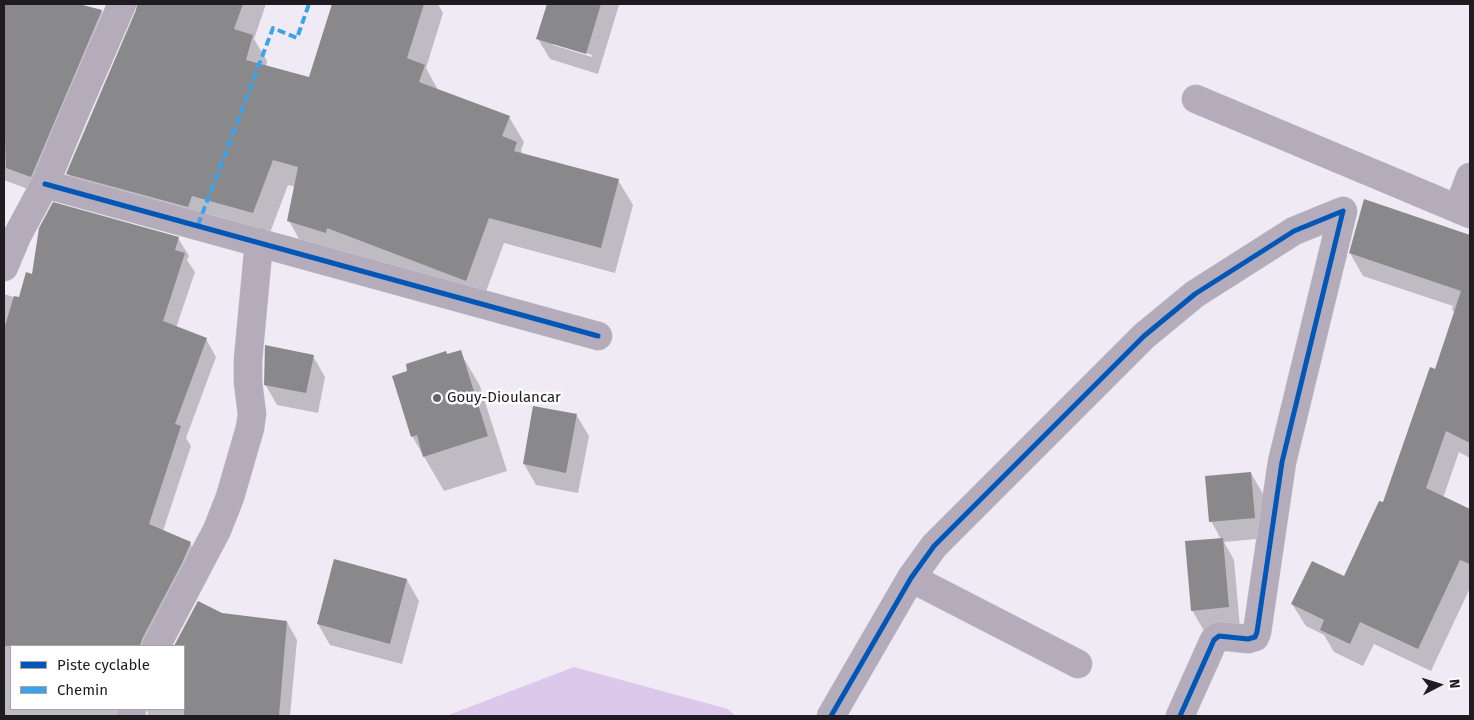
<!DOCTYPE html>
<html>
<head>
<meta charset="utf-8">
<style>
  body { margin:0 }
  #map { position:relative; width:1474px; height:720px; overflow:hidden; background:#efeaf3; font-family:"Fira Sans",sans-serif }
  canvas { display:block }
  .frame { position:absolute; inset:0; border:5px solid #1f1b21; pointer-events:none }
  .legend { position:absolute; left:10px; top:645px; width:175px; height:65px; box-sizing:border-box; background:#fff; border:1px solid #a5a4a6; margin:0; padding:6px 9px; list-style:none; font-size:15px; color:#1f1b21 }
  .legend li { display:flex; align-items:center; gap:10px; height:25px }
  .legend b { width:25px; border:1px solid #a5a4a6 }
  .north { position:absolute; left:1414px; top:660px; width:50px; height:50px; -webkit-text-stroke:4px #fff; paint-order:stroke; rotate:85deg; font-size:14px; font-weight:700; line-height:20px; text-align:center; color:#1f1b21 }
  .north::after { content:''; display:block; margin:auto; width:18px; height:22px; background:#1f1b21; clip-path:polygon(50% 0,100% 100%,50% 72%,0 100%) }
</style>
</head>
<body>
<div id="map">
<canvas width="1474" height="720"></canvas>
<div class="frame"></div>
<ul class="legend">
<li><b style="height:6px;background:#0057b8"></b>Piste cyclable</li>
<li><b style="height:6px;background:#3da2ea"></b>Chemin</li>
</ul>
<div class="north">N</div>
</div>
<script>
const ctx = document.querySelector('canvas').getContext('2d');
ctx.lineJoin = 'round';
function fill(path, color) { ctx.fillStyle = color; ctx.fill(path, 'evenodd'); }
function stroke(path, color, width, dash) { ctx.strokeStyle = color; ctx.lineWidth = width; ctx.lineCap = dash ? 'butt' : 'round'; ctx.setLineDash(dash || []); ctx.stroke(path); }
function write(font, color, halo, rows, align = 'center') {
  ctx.font = font + ' "Fira Sans",sans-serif'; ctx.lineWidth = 5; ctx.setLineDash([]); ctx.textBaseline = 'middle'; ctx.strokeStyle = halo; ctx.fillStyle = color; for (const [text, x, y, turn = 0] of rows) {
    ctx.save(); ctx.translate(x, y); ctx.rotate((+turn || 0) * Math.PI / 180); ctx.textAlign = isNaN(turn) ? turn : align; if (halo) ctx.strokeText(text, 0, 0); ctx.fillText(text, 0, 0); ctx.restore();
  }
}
const green = new Path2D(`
  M574 667 728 709 735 716H446Z`);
const shadow = new Path2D(`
  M4 4H74L101 11 111 29 41 194 4 180Z
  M139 4H266L254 39 267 61 266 66 310 79 333 4 352 8 353 4H438L443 13 426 68 438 90 509 117 524 142 521 150 523 155 618 180 633 205 615 273 504 243 481 305 303 246 289 221 296 187 288 185 268 238 82 199 68 174 138 10Z
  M548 4H618L619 5 598 74 550 59 538 39ZM553 42 592 55V57L553 45Z
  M1365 201 1470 236V458L1459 452 1443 498 1470 511V588L1431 671 1374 644 1363 666 1334 652 1324 635 1306 626 1292 604 1344 578 1383 504 1435 371 1455 314 1452 309 1453 306 1363 276 1350 253Z
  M178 238 189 256 187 260 195 272 176 328 206 339 216 357 186 438 191 446 163 531 190 543 200 561 158 646H11V709H184V646H175L198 602 222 615 287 622 297 640 290 716H147L148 712 146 711 137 712 132 716H4V294L20 299 33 276Z
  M460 352 480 386 507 471 444 491 412 436 447 355Z
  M313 356 325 377 318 413 277 405 265 384Z
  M577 416 589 436 578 493 536 485 524 464Z
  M1251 473 1263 494 1267 538 1224 542 1234 560 1240 628 1204 631 1192 610 1221 539 1211 521Z
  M407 580 419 601 402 664 330 645 318 624Z`);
const building = new Path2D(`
  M4 4H79L102 10 31 177 6 168 4 113Z
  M137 4H243L234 29 253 35 246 60 309 77 332 4H424L407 58 425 65 419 82 510 116 502 136 517 142 514 151 619 179 601 248 489 218 466 281 327 228 326 233 287 221 298 167 273 160 253 213 192 196 188 207 66 174 136 10Z
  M547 4H601L586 54 536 39Z
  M1364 199 1470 235V443L1446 431 1426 488 1470 509V564L1460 560 1418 649 1360 622 1350 644 1320 630 1324 620 1291 604 1312 561 1344 576 1379 501 1383 502 1430 367 1435 369 1461 291 1349 253Z
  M53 202 179 237 175 250 185 253 163 321 207 338 175 424 181 426 149 524 191 542 182 563 142 639 140 646H4V329L14 296 19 297 26 272 32 274 39 228Z
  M265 345 314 355 306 393 264 385Z
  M461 350 488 436 423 457 417 435 411 437 392 376 407 371 406 364 446 351 447 354Z
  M533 406 577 414 566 473 523 464Z
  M1251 472 1255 518 1209 522 1205 476Z
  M1223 538 1229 607 1191 611 1185 541Z
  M334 559 407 579 390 644 317 624Z
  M198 601 222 613 287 621 279 716H184V646H174Z`);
const street = new Path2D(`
  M1196 99 1470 214
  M45 184 598 336
  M1458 209 1470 177
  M4 267 17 236 45 184 72 119 122 4
  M911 578 1078 664
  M156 646 217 530 230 497 250 428 252 414 248 382V360L259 242
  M131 716 132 709
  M831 716 911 578 934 546 1144 336 1195 294 1294 231 1343 211
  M1180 716 1214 640 1219 636 1248 639 1255 637 1257 632 1282 462 1343 211`);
const quiet = new Path2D(`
  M198 225 273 28 297 38 309 4`);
const cycleway = new Path2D(`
  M45 184 598 336
  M831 716 911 578 934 546 1144 336 1195 294 1294 231 1343 211
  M1180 716 1214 640 1219 636 1248 639 1255 637 1257 632 1282 462 1343 211`);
const markers = [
  [437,398,5,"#68636a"]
];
const poiNames = [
  ["Gouy-Dioulancar",447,398]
];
fill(green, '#dbc8eb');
fill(shadow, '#0003');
fill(building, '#89898c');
stroke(street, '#cac6cc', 29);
stroke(street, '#b4acba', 28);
stroke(quiet, '#3da2ea', 4, [8, 4]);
stroke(cycleway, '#0057b8', 5);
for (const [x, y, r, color] of markers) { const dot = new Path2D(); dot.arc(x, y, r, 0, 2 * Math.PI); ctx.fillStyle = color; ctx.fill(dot); stroke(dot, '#fff', 2); }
write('15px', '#1f1b21', '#fff', poiNames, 'left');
</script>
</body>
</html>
